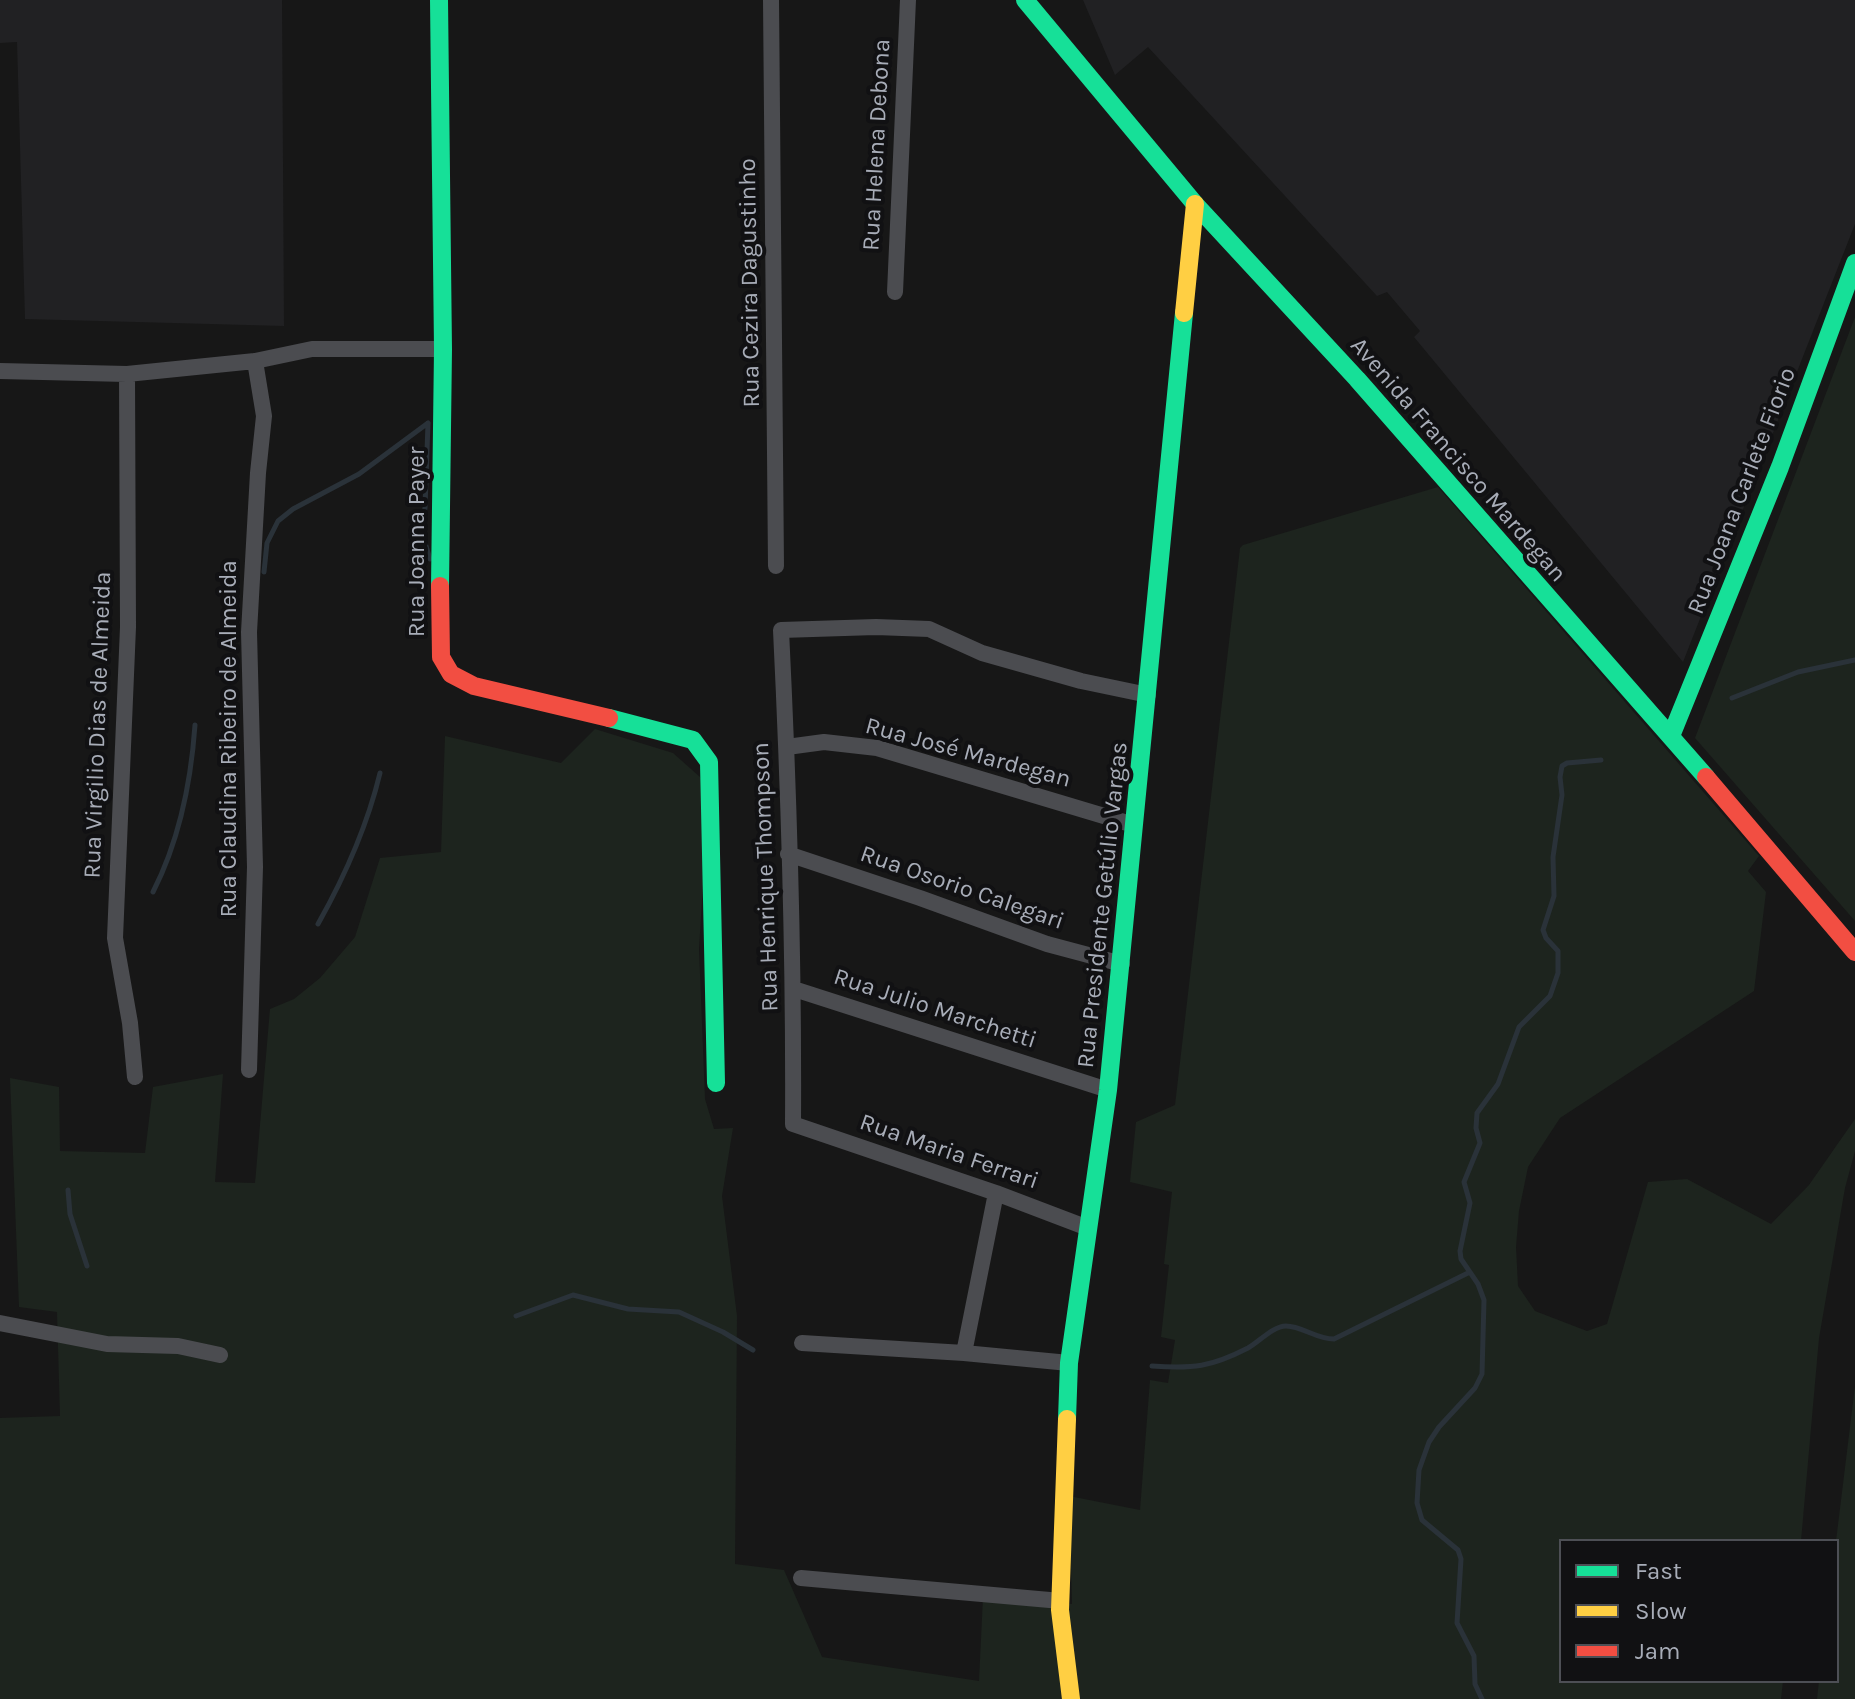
<!DOCTYPE html>
<html>
<head>
<meta charset="utf-8">
<style>
  body { margin:0 }
  #map { position:relative; width:1855px; height:1699px; overflow:hidden; background:#171717; font-family:Karla,sans-serif }
  canvas { display:block }
  .legend { position:absolute; left:1559px; top:1539px; width:280px; height:144px; box-sizing:border-box; background:#111113; border:2px solid #4d4f55; margin:0; padding:10px 14px; list-style:none; font-size:24px; color:#a8adb8 }
  .legend li { display:flex; align-items:center; gap:16px; height:40px }
  .legend b { width:40px; border:2px solid #4d4f55 }
</style>
</head>
<body>
<div id="map">
<canvas width="1855" height="1699"></canvas>
<ul class="legend">
<li><b style="height:10px;background:#16e098"></b>Fast</li>
<li><b style="height:10px;background:#ffcf43"></b>Slow</li>
<li><b style="height:10px;background:#f24e42"></b>Jam</li>
</ul>
</div>
<script>
const ctx = document.querySelector('canvas').getContext('2d');
ctx.lineJoin = 'round';
function fill(path, color) { ctx.fillStyle = color; ctx.fill(path, 'evenodd'); }
function stroke(path, color, width, dash) { ctx.strokeStyle = color; ctx.lineWidth = width; ctx.lineCap = dash ? 'butt' : 'round'; ctx.setLineDash(dash || []); ctx.stroke(path); }
function write(font, color, halo, rows, align = 'center') {
  ctx.font = font + ' Karla,sans-serif'; ctx.lineWidth = 8; ctx.setLineDash([]); ctx.textBaseline = 'middle'; ctx.strokeStyle = halo; ctx.fillStyle = color; for (const [text, x, y, turn = 0] of rows) {
    ctx.save(); ctx.translate(x, y); ctx.rotate((+turn || 0) * Math.PI / 180); ctx.textAlign = isNaN(turn) ? turn : align; if (halo) ctx.strokeText(text, 0, 0); ctx.fillText(text, 0, 0); ctx.restore();
  }
}
const built = new Path2D(`
  M0 0H282L284 326 25 319 17 42 0 43Z
  M1083 0H1855V224L1683 662 1414 337 1420 331 1387 292 1377 296 1148 47 1115 75Z`);
const green = new Path2D(`
  M1855 317V921L1695 738Z
  M1438 487 1759 856 1748 871 1766 892 1754 991 1560 1118 1528 1167 1519 1211 1516 1247 1518 1286 1535 1311 1587 1331 1607 1324 1648 1182 1687 1179 1771 1224 1809 1185 1855 1119V1151L1845 1188 1819 1338 1801 1541H1561V1681H1783L1781 1699H0V1418L60 1416 57 1312 19 1307 10 1078 59 1087 60 1151 145 1153 153 1087 223 1074 215 1182 255 1183 270 1009 294 999 320 978 355 937 380 858 441 852 445 736 561 763 595 729 673 753 709 785 699 949 705 1099 714 1129 733 1128 722 1196 737 1316 735 1564 784 1570 822 1657 979 1681 983 1597 1072 1604 1069 1496 1140 1510 1150 1380 1168 1383 1175 1340 1161 1337 1169 1265 1164 1264 1172 1192 1130 1182 1136 1122 1175 1105 1240 548 1243 545Z
  M1855 1386V1699H1817L1819 1681H1837L1836 1541Z`);
const stream = new Path2D(`
  M428 423 425 508 421 530 430 559
  M264 572 267 543 278 521 293 509 359 474 428 423
  M1732 698 1798 672 1855 660
  M153 892C179 841 191 782 195 725
  M318 924C345 876 367 827 380 773
  M68 1190 70 1214 87 1266
  M516 1316 573 1295 628 1309 679 1312 723 1332 753 1350
  M1152 1366C1193 1369 1211 1367 1248 1348 1259 1342 1273 1326 1286 1326 1302 1326 1316 1339 1334 1339L1470 1272
  M1482 1699 1475 1684 1474 1656 1457 1623 1461 1559 1458 1550 1422 1520 1417 1503 1419 1470 1429 1442 1439 1427 1475 1388 1482 1374 1484 1300 1478 1284 1461 1259 1460 1251 1470 1203 1464 1182 1480 1143 1476 1128 1477 1113 1498 1084 1519 1027 1550 996 1558 973V951L1546 938 1543 930 1554 896 1553 857 1562 795 1560 777 1562 766 1567 763 1601 760`);
const street = new Path2D(`
  M771 0 776 566
  M895 292 908 0
  M0 371 127 374 255 361 312 349H443
  M127 374 128 627 115 938 130 1023 135 1077
  M787 747 824 742 877 748 1134 825
  M788 854 920 898 1047 944 1122 964
  M794 989 1108 1090
  M249 1070 255 867 249 632 258 473 264 416 255 361
  M1088 1228 996 1193 793 1124C794 959 789 794 781 630L876 627 929 629 982 653 1081 681 1148 695
  M0 1323 107 1344 178 1346 220 1355
  M802 1343 964 1353 1069 1363
  M964 1353 996 1193
  M801 1578 1061 1601`);
const fast = new Path2D(`
  M439 0 443 349 440 586
  M1025 0 1195 204 1357 379 1706 777
  M609 718 693 740 709 762 716 1083
  M1671 736 1780 467 1855 263
  M1067 1419 1069 1363 1108 1090 1184 313`);
const slow = new Path2D(`
  M1184 313 1195 204
  M1067 1419 1060 1610 1071 1699`);
const jam = new Path2D(`
  M440 586 441 657 451 674 474 686 609 718
  M1706 777 1855 952`);
const streetNames = [
  ["Rua Helena Debona",877,145,-87],
  ["Rua Cezira Dagustinho",750,283,-91],
  ["Avenida Francisco Mardegan",1458,460,49],
  ["Rua Joana Carlete Fiorio",1742,491,-69],
  ["Rua Joanna Payer",417,542,-90],
  ["Rua Virgilio Dias de Almeida",98,725,-88],
  ["Rua Claudina Ribeiro de Almeida",229,739,-90],
  ["Rua José Mardegan",968,753,15],
  ["Rua Henrique Thompson",766,877,-92],
  ["Rua Osorio Calegari",962,888,19],
  ["Rua Presidente Getúlio Vargas",1103,905,-84],
  ["Rua Julio Marchetti",935,1009,18],
  ["Rua Maria Ferrari",949,1152,19]
];
fill(built, '#212123');
fill(green, '#1d241e');
stroke(stream, '#2a3239', 5);
stroke(street, '#4b4c50', 16);
stroke(fast, '#16e098', 18);
stroke(slow, '#ffcf43', 18);
stroke(jam, '#f24e42', 18);
write('24px', '#a8adb8', '#111113', streetNames);
</script>
</body>
</html>
